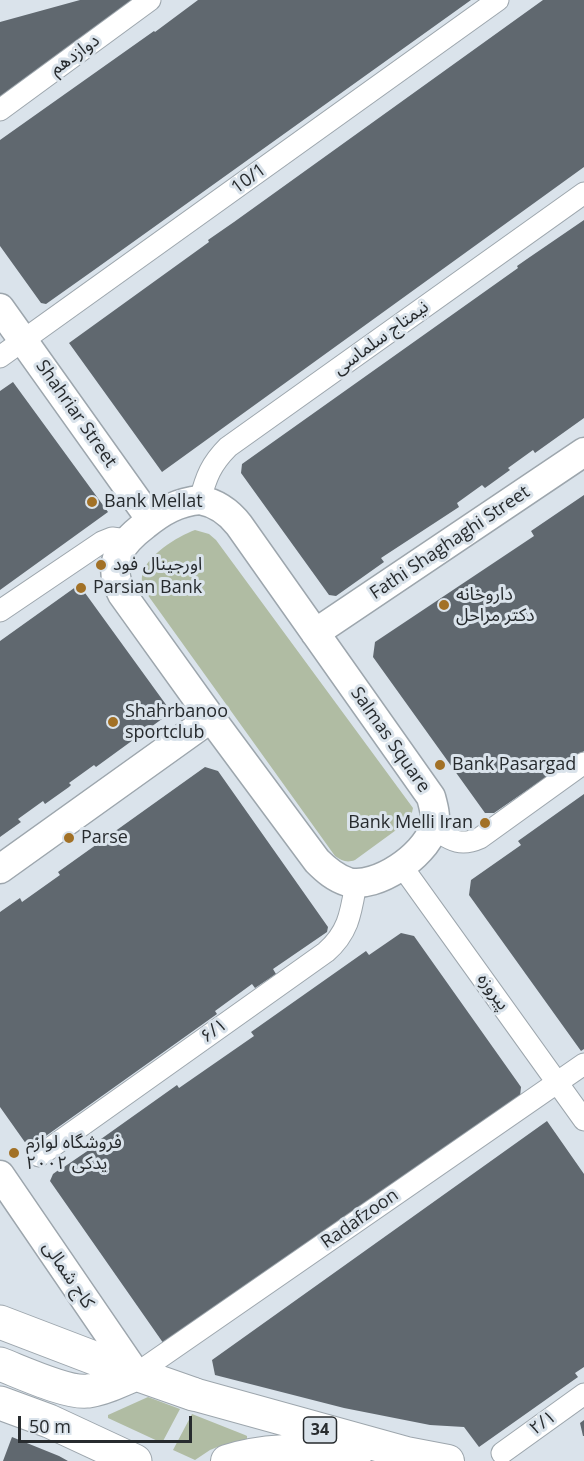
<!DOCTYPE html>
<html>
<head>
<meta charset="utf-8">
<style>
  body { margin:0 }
  #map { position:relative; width:584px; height:1461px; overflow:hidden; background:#dae3eb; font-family:"Open Sans",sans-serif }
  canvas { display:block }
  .scale { position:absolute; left:18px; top:1416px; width:174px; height:27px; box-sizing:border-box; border:3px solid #272b2e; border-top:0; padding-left:8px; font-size:18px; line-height:21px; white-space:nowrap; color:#272b2e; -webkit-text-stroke:4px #dae3eb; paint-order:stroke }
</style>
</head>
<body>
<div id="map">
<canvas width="584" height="1461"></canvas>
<div class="scale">50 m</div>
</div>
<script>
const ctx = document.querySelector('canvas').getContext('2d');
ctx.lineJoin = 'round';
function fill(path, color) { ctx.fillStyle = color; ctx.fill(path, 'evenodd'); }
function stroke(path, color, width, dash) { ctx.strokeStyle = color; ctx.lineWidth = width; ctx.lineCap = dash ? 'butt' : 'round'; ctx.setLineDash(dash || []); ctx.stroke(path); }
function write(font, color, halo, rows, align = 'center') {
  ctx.font = font + ' "Open Sans","Noto Sans Arabic",sans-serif'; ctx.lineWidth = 6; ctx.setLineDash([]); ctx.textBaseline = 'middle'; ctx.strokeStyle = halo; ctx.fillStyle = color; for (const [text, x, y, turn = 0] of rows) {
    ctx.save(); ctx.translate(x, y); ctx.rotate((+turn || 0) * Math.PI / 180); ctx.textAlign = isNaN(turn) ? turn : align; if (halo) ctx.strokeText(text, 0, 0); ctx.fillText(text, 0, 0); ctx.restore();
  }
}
const green = new Path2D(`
  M195 530 209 534 216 540 413 808 411 817 403 825 355 860C347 863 342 861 335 856L147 594C144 587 141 583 142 576 145 556 178 536 195 530Z
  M148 1397 180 1409 162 1443 108 1418V1415Z
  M192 1414 245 1435 247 1436V1439L221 1447 220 1446 210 1450 195 1460 173 1450Z`);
const building = new Path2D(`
  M80 0H136L0 97V22Z
  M198 0H471L94 270 46 304 41 303 0 246V140L154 31 155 32Z
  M543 0H584V167L162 472 69 343 209 242 208 240 234 222Z
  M584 220V418L535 453 533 450 508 468 510 470 485 488 482 485 457 503 459 507 381 558 384 562 336 596 329 595 241 473 242 464 518 268 517 266 527 259Z
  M13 382 108 512 0 590V391Z
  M584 495V751L494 813H485L373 657 375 642 534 536 531 531Z
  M77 586H80L167 706 166 716 96 767 94 765 69 783 71 785 69 787 45 804 43 801 18 819 21 822 0 837V641Z
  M205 767 218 771 328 927 327 932 273 969 276 974 255 988 252 984 215 1011 217 1014 29 1148 0 1107V912L20 898 22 902 60 875 58 872Z
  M584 794V1049L581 1051 469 895 471 880 521 845 518 841Z
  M401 933 414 936 521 1087 520 1097 166 1347 50 1181 53 1174 64 1166V1167L102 1141 101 1139 177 1085 179 1088 254 1036 251 1032 366 951 369 955Z
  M547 1121 584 1174V1367L575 1373 578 1377 479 1447 464 1427 430 1425 344 1408 215 1375 212 1360Z
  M584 1420V1436H583L580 1423Z
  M12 1437 59 1456 68 1461H3Z`);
const street = new Path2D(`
  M0 110 150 0
  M0 357 498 0
  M200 500C206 477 211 464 228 447L584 193
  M0 611 102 542 112 538 127 540
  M433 829C451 840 460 847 480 838L584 763
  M401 865 584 1120
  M39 1156 326 952C349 932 351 912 356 883
  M136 1374 584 1064
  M502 1453 584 1394`);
const secondary = new Path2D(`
  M0 308 151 520
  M200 500C216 503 229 512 239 525L431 797C434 808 437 818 433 829 424 856 377 889 348 882 335 878 326 870 317 861L211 718 122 594C106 563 120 544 145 525 162 511 178 502 200 500Z
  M315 633 584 452
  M0 869 211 718
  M0 1175 136 1374`);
const primary = new Path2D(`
  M193 1394 406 1453 448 1461
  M227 1461C270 1447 313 1451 357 1452`);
const highway = new Path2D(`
  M0 1322 136 1374 193 1394
  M0 1364C21 1372 68 1394 88 1391 105 1389 121 1380 136 1374
  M0 1403 49 1421 135 1461`);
const markers = [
  [92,502,6,"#a27126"],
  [101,565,6,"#a27126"],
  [81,588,6,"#a27126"],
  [444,605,6,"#a27126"],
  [113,722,6,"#a27126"],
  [440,765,6,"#a27126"],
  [485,823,6,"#a27126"],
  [69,838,6,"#a27126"],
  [14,1153,6,"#a27126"]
];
const shields = [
  [320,1430,33]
];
const shieldNames = [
  ["34",320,1430]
];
const streetNames = [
  ["دوازدهم",75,55,-36],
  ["10/1",249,179,-36],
  ["نیمتاج سلماسی",381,338,-36],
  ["Shahriar Street",76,414,55],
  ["Fathi Shaghaghi Street",450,543,-34],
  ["Salmas Square",390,740,55],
  ["پیروزه",493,992,54],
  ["۶/۱",214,1031,-36],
  ["Radafzoon",360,1219,-35],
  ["کاج شمالی",68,1275,56],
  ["۲/۱",543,1423,-36]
];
const poiNames = [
  ["Bank Mellat",104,502],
  ["اورجینال فود",113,565],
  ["Parsian Bank",93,588],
  ["داروخانه",456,595],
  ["دکتر مراحل",456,616],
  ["Shahrbanoo",125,712],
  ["sportclub",125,733],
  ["Bank Pasargad",452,765],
  ["Bank Melli Iran",473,823,"right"],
  ["Parse",81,838],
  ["فروشگاه لوازم",26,1143],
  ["یدکی ۲۰۰۲",26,1164]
];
fill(green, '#b0bca3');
fill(building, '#60686f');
stroke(street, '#9da6ad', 23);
stroke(secondary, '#9da6ad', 31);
stroke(primary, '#9da6ad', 34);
stroke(highway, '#9da6ad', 35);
stroke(street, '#fff', 21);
stroke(secondary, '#fff', 28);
stroke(primary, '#fff', 32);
stroke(highway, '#fff', 33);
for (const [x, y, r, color] of markers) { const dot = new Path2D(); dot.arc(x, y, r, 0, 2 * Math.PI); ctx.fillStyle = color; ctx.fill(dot); stroke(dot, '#dae3eb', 2); }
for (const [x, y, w] of shields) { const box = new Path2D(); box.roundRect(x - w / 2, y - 13, w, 26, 4.5); ctx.fillStyle = '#dae3eb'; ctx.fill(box); stroke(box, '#272b2e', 1.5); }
write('bold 16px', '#272b2e', null, shieldNames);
write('18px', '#272b2e', '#dae3eb', streetNames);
write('18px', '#272b2e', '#dae3eb', poiNames, 'left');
</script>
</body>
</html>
